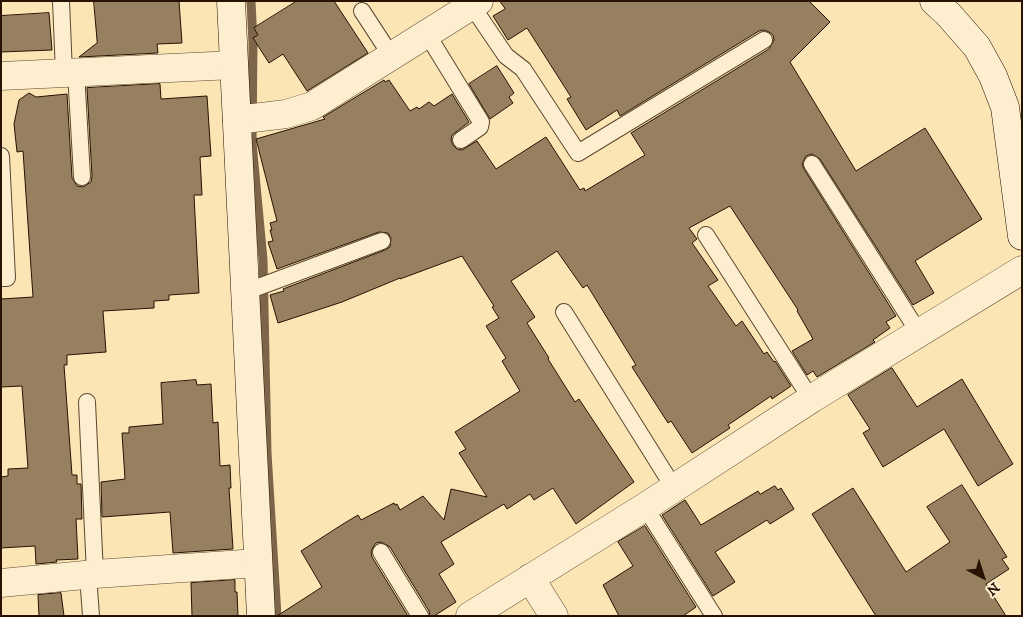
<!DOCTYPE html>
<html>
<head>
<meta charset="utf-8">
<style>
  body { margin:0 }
  #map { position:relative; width:1023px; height:617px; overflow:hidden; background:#fce5b5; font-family:"IM FELL DW Pica",serif }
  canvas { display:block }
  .frame { position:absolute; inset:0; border:2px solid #271203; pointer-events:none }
  .north { position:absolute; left:958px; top:552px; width:50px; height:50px; -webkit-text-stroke:4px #fdeecf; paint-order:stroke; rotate:140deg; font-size:14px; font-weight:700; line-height:20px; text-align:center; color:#271203 }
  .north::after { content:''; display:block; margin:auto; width:18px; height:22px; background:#271203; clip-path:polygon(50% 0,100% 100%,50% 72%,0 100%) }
</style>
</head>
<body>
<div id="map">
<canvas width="1023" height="617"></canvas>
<div class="frame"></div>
<div class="north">N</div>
</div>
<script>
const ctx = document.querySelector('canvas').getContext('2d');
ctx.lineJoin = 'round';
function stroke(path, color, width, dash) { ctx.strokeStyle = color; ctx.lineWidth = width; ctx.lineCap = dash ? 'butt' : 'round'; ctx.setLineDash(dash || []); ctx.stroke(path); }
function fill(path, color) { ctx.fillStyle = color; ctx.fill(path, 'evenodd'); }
const stream = new Path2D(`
  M251 1 253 43 252 143 263 260 267 453 277 616`);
const building = new Path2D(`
  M94 1H179L182 43 157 44 158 53 79 57 97 43Z
  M297 1H334L368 53 307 91 283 54 269 63 253 38 258 35 254 28Z
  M500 1H809L830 22 790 62 856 171 925 128 982 219 915 261 934 293 913 305 820 159 812 154 806 156 802 164 804 169 896 316 886 322 890 328 873 340 875 342 817 377 813 371 807 375 792 351 813 339 797 311 798 310 730 206 689 228 697 239 692 243 718 280 708 286 736 326 742 321 764 354 767 352 774 362 775 361 791 386 772 399 771 396 728 425 730 428 692 453 671 421 668 423 632 367 636 365 587 285 583 288 557 251 511 281 535 317 527 323 549 358 548 359 575 402 579 399 634 482 576 524 553 488 534 500 530 494 507 509 504 504 441 542 454 564 439 574 456 602 434 616H430L429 611 390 547 381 542 376 543 373 547 371 552 372 557 408 616H277L322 587 301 551 343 524 358 515 361 520 394 503 395 505 397 504 400 510 423 496 444 520 451 489 487 497 459 453 466 449 455 432 520 391 502 361 506 358 486 326 499 318 492 307 494 306 462 256 400 279V278L342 302 278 323 270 295 284 291 283 289 385 250 390 247 391 238 388 233 379 232 277 269 268 242 273 241 270 230H272L270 223 277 221 256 139 325 119 323 117 384 80 385 82 389 80 410 111 417 107 419 109 429 102 434 106 452 94 469 122 452 135 451 140 453 145 457 149 462 150 477 141 496 169 546 137 580 190 584 188 585 191 645 155 631 133 769 49 774 40 773 35 769 32 764 30 759 31 620 116 617 110 586 130 567 99 571 97 527 28 508 40 493 16 505 9Z
  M49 13 52 50 1 52V16Z
  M497 66 514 93 509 97 513 103 490 119 469 84Z
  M160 84 161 99 207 96 211 156 200 157 202 195H194L199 293 169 295V300L154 301V308L103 311 106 352 67 355V365H64L72 475H77V484H81L82 519H76L78 559 56 560 57 562 36 564 35 546 1 548V477L8 476V469L28 468 22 386 1 387V299L33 297 23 151 17 152 14 124 19 100 29 93 36 97 67 94 72 178 77 186 83 187 91 182 92 176 87 88Z
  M892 368 917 407 962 379 1013 464 978 486 944 429 883 467 863 433 870 429 848 395Z
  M196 380 197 385 211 384 213 423 218 422 220 466 230 465 231 488H229L233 549 173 553 170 512 102 517 101 482 125 479 122 433H129V427L163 424 161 383Z
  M962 485 1007 557 1002 559 1009 569 986 584 1006 616H876L812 514 853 488 906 572 950 542 927 507Z
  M775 486 778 490 781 488 794 509 770 524 767 520 715 552 735 582 713 596 662 515 685 500 701 525 758 491 760 494Z
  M645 526 696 607 683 616H619L603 585 633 566 618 542Z
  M235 580V592H237L238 616H192L191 583Z
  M61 593 64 616H39L38 595Z`);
const lane = new Path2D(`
  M61 1 64 73
  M472 6 506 56 523 69 578 153 764 40
  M362 11 392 57
  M427 34 481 122 480 127 461 140
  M76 72 82 177
  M1 156 7 278H1
  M812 164 919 333
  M706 235 811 399
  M245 292 382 241
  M564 312 674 488
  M87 402 95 574
  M645 507 714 616
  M381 552 420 616
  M88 575 91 616`);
const street = new Path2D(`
  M1 76 234 65
  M237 120 286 114 312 106 479 1
  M530 578 554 616
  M1 583 95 574 258 563
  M470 616 645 507 811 399 1022 270`);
const secondary = new Path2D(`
  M231 1 261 616
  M934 1 949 15 977 47 993 76 1005 107 1022 236`);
stroke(stream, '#7c6549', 9);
fill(building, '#968060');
stroke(building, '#271203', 1);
stroke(lane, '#5c4730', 18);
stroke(street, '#5c4730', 29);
stroke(secondary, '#271203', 29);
stroke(lane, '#fdeecf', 16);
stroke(street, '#fdeecf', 28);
stroke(secondary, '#fdeecf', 28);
</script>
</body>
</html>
